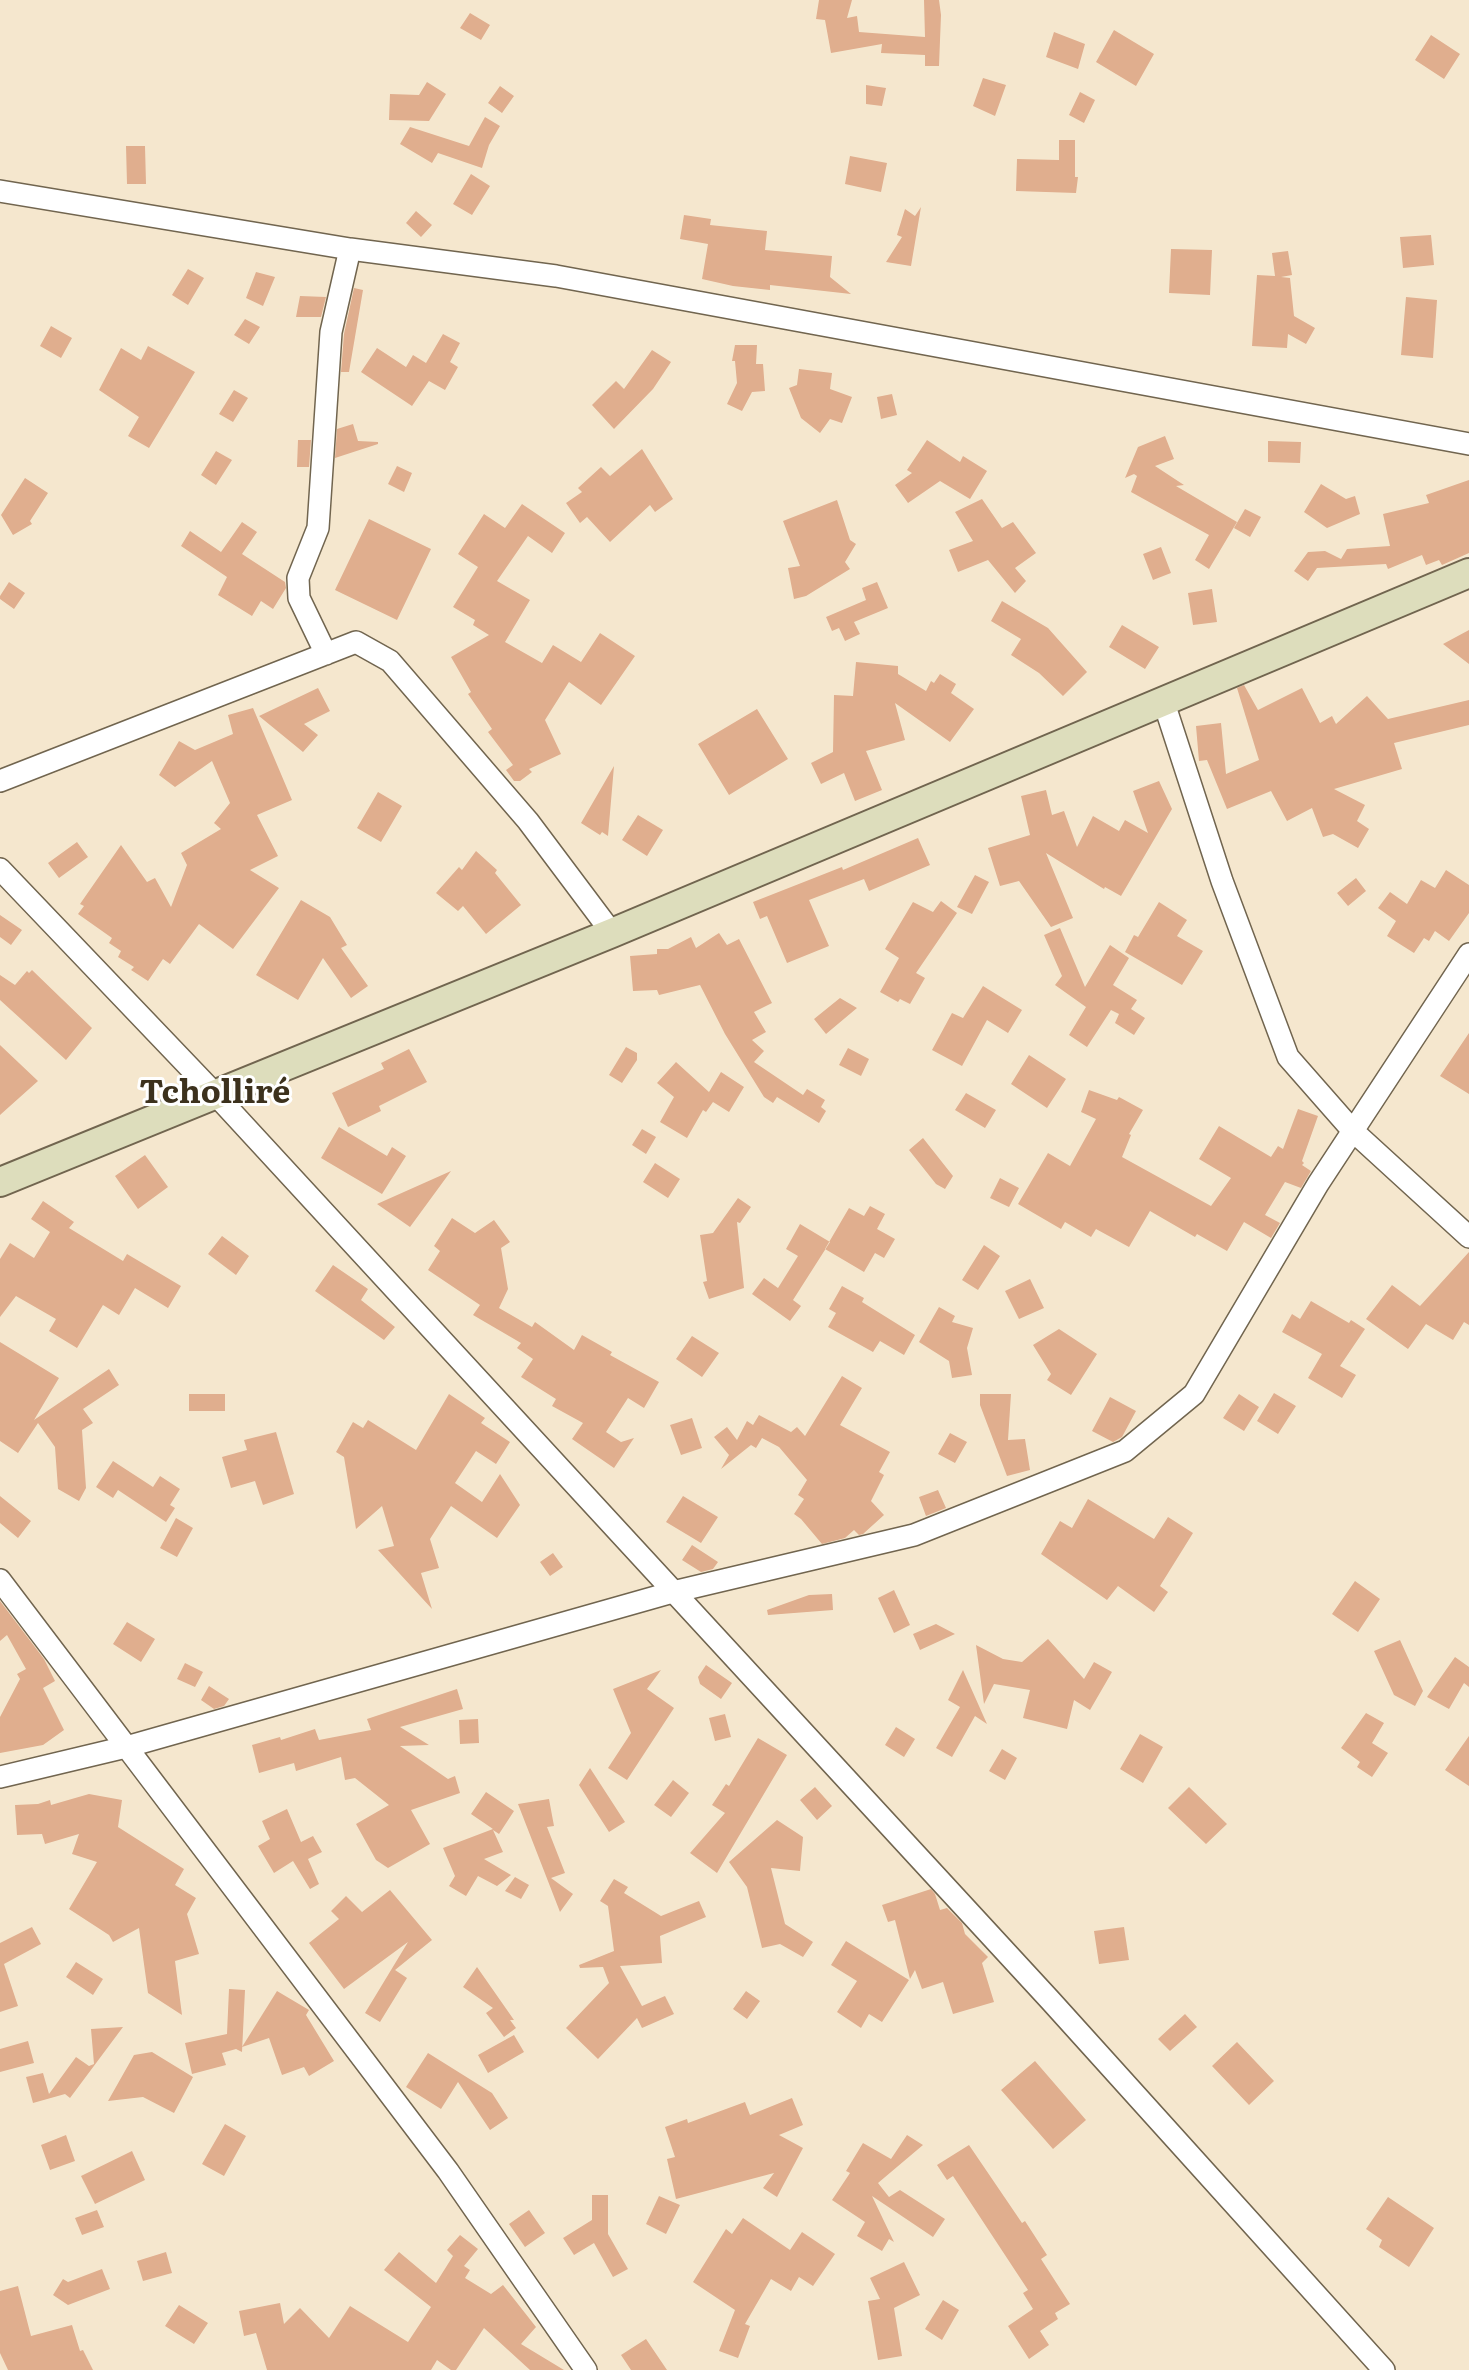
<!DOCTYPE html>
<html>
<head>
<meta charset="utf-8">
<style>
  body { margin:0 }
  canvas { display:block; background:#f5e7ce }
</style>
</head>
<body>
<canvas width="1469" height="2370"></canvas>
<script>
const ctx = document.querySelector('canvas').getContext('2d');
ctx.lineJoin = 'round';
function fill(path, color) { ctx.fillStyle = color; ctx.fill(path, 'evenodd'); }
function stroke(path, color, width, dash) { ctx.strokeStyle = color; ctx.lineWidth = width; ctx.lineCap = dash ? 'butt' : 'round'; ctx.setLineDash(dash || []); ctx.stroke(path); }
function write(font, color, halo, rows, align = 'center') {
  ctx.font = font + ' Literata,serif'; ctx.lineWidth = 6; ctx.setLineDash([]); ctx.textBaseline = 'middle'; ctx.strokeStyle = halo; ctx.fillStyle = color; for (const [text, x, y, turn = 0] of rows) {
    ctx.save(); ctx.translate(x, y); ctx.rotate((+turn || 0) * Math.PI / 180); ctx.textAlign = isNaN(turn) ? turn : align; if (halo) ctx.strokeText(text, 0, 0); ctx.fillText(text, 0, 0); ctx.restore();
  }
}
const building = new Path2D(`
  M819 0H852L847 18 857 16 859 32 925 37 924 0H939L941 15 939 66H925V55L881 53 882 44 831 53 825 20 816 19Z
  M470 13 490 25 481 40 460 28Z
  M1114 30 1154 54 1136 86 1096 62Z
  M1054 32 1085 44 1078 69 1046 57Z
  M1431 35 1460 54 1444 79 1415 60Z
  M983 78 1006 85 995 116 973 106Z
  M427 82 446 94 429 121 389 120 390 94 419 95Z
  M866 85 886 88 882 106 866 104Z
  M500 86 514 96 502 113 488 103Z
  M1080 92 1095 100 1084 123 1069 115Z
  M485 117 500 126 489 145 482 168 438 153 432 163 400 144 410 127 469 146Z
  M1059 140H1075V177H1078L1076 193 1016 191 1017 159 1059 160Z
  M126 146H145L146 184H127Z
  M850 156 887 163 881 192 845 184Z
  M471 174 490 186 472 215 453 204Z
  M921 207 911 266 886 262 902 237 897 235 905 209 915 216Z
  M416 211 432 225 421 237 406 223Z
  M684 215 711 219 710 225 767 231 765 250 832 256 830 277 851 294 770 285V290L733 286 702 279 708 244 680 239Z
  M1431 235 1434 265 1403 268 1400 237Z
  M1171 249 1212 250 1210 295 1169 293Z
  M1288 251 1292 275 1281 277 1290 278 1294 316 1315 328 1306 344 1288 334 1287 348 1252 346 1257 275 1275 276 1272 253Z
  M188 269 204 278 188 305 172 295Z
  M256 272 275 277 263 306 246 298Z
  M354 288 363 290 349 372H341L344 334Z
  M300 296 326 297 321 317H296Z
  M1406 297 1437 300 1433 358 1401 355Z
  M245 319 260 327 249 344 234 335Z
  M51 326 72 338 61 358 40 346Z
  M443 334 460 343 450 362 458 367 445 390 429 381 412 406 361 372 377 348 406 367 413 355 426 363Z
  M735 345H757L756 364H763L765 391 752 392 742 411 727 404 737 383 735 361H732Z
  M148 346 195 372 149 448 128 436 139 417 99 390 121 348 141 360Z
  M652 350 671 362 653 389 614 429 592 405 616 381 624 389Z
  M799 369 832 373 830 389 852 397 842 423 830 419 820 433 801 418 789 388 797 385Z
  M234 390 248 398 233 422 219 414Z
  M892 394 897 415 881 419 877 397Z
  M353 424 358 441 378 442V444L335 458 337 429Z
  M1165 436 1174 459 1155 466 1184 485 1176 486 1237 522 1209 569 1195 560 1209 535 1131 492 1137 476 1134 474 1125 478 1138 447Z
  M298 440H311L309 467H297Z
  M927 440 960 462 963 456 987 471 970 499 940 481 908 503 895 485 912 473 907 470Z
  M1268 441 1301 442 1300 463 1268 462Z
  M642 449 673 499 655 512 650 505 610 542 587 517 580 523 566 503 582 492 578 488 601 467 610 476Z
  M216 451 232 460 216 485 201 475Z
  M397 466 412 473 404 492 388 484Z
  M25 478 48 493 30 521 32 524 13 535 1 515Z
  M1469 480V553L1442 565 1439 560 1426 565 1422 555 1388 569 1386 564 1317 568 1308 581 1294 571 1308 552 1325 551 1341 559 1347 549 1390 546 1383 514 1429 503 1426 495Z
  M1321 484 1346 499 1355 496 1360 514 1327 528 1304 512Z
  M982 499 1002 528 1013 522 1036 553 1015 568 1026 581 1015 593 988 560 958 572 949 550 973 541 955 512Z
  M837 500 850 540 856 544 845 562 850 569 806 596 794 599 788 568 800 566 783 521Z
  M522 504 565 533 552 553 528 536 497 581 530 600 505 642 542 663 553 645 581 662 600 633 635 656 601 705 569 682 545 720 561 754 529 769 532 772 520 781H514L506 770 513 765 488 732 492 729 468 694 471 692 451 657 489 635 473 625 475 620 453 607 478 567 458 554 484 514 505 528Z
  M1245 509 1261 517 1250 537 1234 528Z
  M369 519 431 549 397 620 335 590Z
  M242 522 257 532 242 554 285 582 286 588 273 609 261 601 252 616 218 595 227 577 181 546 190 531 221 552Z
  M1161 547 1171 573 1153 580 1143 554Z
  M9 582 25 593 14 609 0 599V596Z
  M877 582 888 608 854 622 860 634 845 641 839 628 832 631 826 617 866 600 862 588Z
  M1212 589 1217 622 1193 625 1188 593Z
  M1002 601 1048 628 1087 672 1063 696 1039 673 1011 655 1021 639 991 621Z
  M1122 625 1159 647 1145 669 1109 647Z
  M1469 630V664L1443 644Z
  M856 662 898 666V674L926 691 931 681 934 683 940 674 956 684 951 693 974 709 950 742 895 703 905 740 866 751 882 790 855 801 844 773 821 784 811 763 833 752 834 695 853 696Z
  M1244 685 1258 710 1302 688 1320 723 1332 716 1336 724 1367 696 1388 719 1469 700V725L1394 743 1402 769 1334 789 1365 805 1357 821 1369 829 1358 848 1333 834 1323 837 1312 808 1287 821 1271 791 1227 809 1207 760 1199 761 1196 726 1221 723 1226 774 1259 760 1237 688Z
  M318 688 330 711 304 724 318 735 303 752 259 716Z
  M253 708 292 800 257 815 278 856 250 870 279 888 233 949 199 924 170 964 163 959 148 981 131 970 134 967 118 957 121 951 109 943 112 938 78 914 84 906 80 904 121 845 147 882 155 878 171 907 187 865 181 853 221 829 214 823 230 803 212 761 175 787 159 775 179 741 195 750 233 734 228 715Z
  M757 709 788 759 729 795 698 744Z
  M614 766 608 836 602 832 600 835 581 823Z
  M1159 781 1172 809 1121 896 1105 887 1104 889 1046 853 1073 918 1051 927 1019 881 1000 886 988 848 1030 835 1021 796 1046 790 1052 815 1064 811 1077 847 1093 816 1119 831 1125 820 1148 833 1133 791Z
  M378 792 402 806 381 842 357 828Z
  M638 815 663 830 647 856 622 840Z
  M918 838 930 865 869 891 864 879 809 900 829 946 787 963 767 916 760 919 753 902 842 867 843 870Z
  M77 842 88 857 59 878 48 863Z
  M476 851 497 870 495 873 521 905 486 934 463 906 458 911 436 893 459 867 462 870Z
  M1446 870 1469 885V913L1449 941 1435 931 1429 941 1424 938 1414 953 1387 936 1396 921 1378 908 1390 892 1407 904 1421 880 1435 888Z
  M975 875 989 882 972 914 957 907Z
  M1356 878 1366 891 1348 906 1337 893Z
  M301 900 330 917 347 945 341 948 368 986 351 998 323 958 298 1000 256 975Z
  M941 901 957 913 916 973 925 978 910 1004 900 999 898 1002 880 992 899 958 885 949 913 902 933 912Z
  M1159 902 1187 920 1177 936 1203 951 1182 985 1125 952 1134 935 1138 937Z
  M0 915 22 930 11 945 0 937Z
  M1060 928 1085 987 1110 945 1129 958 1113 985 1137 1000 1131 1009 1145 1018 1134 1035 1115 1023 1119 1014 1111 1010 1087 1047 1069 1035 1086 1007 1055 985 1062 976 1044 935Z
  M719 933 727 945 739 939 772 1003 754 1012 766 1032 752 1040 764 1051 754 1062 803 1095 807 1089 825 1100 821 1107 826 1111 819 1123 777 1097 773 1103 764 1097 725 1034 700 985 659 995 657 990 633 991 630 956 657 954V949H668L691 937 696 948Z
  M32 970 92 1028 66 1060 0 1000V975L15 985 27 971 29 973Z
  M983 986 1022 1010 1008 1033 987 1020 962 1066 932 1050 952 1013 963 1018Z
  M840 998 857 1008 826 1034 814 1019Z
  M1469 1033V1094L1440 1076Z
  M0 1045 38 1081 0 1115Z
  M626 1047 637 1053V1060L622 1083 609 1075Z
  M848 1048 869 1059 861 1076 839 1065Z
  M409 1049 427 1082 379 1106 381 1111 348 1127 332 1093 384 1069 381 1063Z
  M1029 1055 1066 1079 1047 1108 1011 1084Z
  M676 1062 709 1092 721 1072 744 1087 729 1112 713 1102 706 1112 703 1110 687 1138 660 1122 674 1097 657 1083Z
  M1089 1090 1117 1100 1119 1097 1143 1110 1129 1134 1131 1135 1122 1157 1211 1206 1231 1178 1199 1159 1219 1126 1271 1157 1278 1146 1283 1149 1298 1109 1318 1116 1302 1161 1304 1163 1302 1165 1311 1171 1301 1188 1285 1182 1265 1215 1280 1223 1271 1238 1244 1222 1227 1251 1197 1234 1195 1237 1150 1211 1129 1247 1096 1229 1091 1237 1065 1222 1061 1229 1018 1204 1048 1153 1070 1166 1096 1119 1081 1112Z
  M966 1093 996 1110 985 1128 955 1110Z
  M339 1127 387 1156 392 1147 406 1156 382 1194 321 1158Z
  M642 1129 656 1137 646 1154 632 1145Z
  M923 1138 953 1176 945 1189 936 1184 909 1150Z
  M145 1155 168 1187 138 1209 115 1176Z
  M655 1163 680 1179 668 1198 643 1182Z
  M451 1171 410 1227 377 1204Z
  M1000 1178 1019 1188 1009 1207 990 1198Z
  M738 1198 751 1207 740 1223 737 1222 744 1288 709 1299 703 1282 707 1281 700 1235 713 1233Z
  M43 1201 74 1222 69 1228 123 1261 127 1254 181 1286 168 1308 135 1288 119 1315 103 1305 77 1348 49 1331 56 1319 16 1296 0 1317V1259L10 1243 34 1258 50 1232 31 1219Z
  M870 1206 885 1214 877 1229 895 1239 884 1258 875 1253 864 1272 825 1249 849 1208 864 1216Z
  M452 1218 475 1233 494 1220 510 1242 501 1248 508 1289 499 1308 532 1327 535 1322 574 1350 582 1335 612 1352 610 1355 659 1382 644 1408 628 1398 606 1432 621 1442 634 1438 614 1468 572 1439 583 1423 552 1406 556 1399 521 1377 533 1359 517 1348 521 1343 473 1315 480 1305 428 1270 440 1251 434 1246Z
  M800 1224 830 1242 793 1300 801 1306 790 1321 752 1294 764 1278 778 1288 798 1256 786 1249Z
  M222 1236 249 1256 236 1275 208 1254Z
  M984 1245 1000 1256 978 1290 962 1280Z
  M1469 1252V1325L1464 1322 1453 1340 1426 1324 1408 1349 1366 1319 1392 1285 1420 1306Z
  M333 1265 368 1289 361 1300 395 1327 384 1340 315 1291Z
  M1030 1279 1044 1308 1019 1319 1005 1291Z
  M842 1286 864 1298 862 1302 915 1335 904 1355 880 1341 873 1352 828 1327 836 1313 829 1309Z
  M1311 1301 1349 1323 1351 1320 1365 1329 1340 1366 1356 1375 1342 1398 1308 1378 1322 1354 1282 1332 1292 1314 1300 1319Z
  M939 1307 955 1316 952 1322 973 1328 967 1348 972 1375 952 1378 949 1361 919 1342Z
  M1059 1329 1097 1354 1071 1395 1047 1380 1051 1374 1033 1345Z
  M692 1336 719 1353 702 1377 676 1359Z
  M0 1342 59 1378 34 1420 109 1369 119 1385 83 1409 93 1423 82 1430 86 1488 79 1501 58 1489 55 1447 38 1423 18 1453 0 1441Z
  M842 1376 862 1388 840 1425 890 1452 879 1472 884 1475 871 1501 884 1515 863 1534 859 1535 854 1530 845 1538 822 1544 801 1519 794 1514 804 1499 798 1495 807 1480 779 1447 762 1438 756 1448 751 1445 721 1469 729 1455 714 1437 727 1427 737 1440 747 1421 753 1425 759 1415 791 1432 797 1427 805 1436Z
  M1274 1393 1296 1406 1278 1434 1257 1421Z
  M189 1394H225V1411H189Z
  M449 1394 485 1418 481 1423 510 1442 496 1464 476 1451 455 1483 482 1502 500 1474 520 1505 497 1538 451 1506 430 1539 439 1568 421 1573 432 1609 378 1550 394 1546 382 1506 356 1529 344 1457 336 1452 353 1422 363 1428 368 1420 416 1450Z
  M980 1394H1011L1008 1440 1025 1439 1030 1470 1007 1476 980 1405Z
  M1239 1394 1259 1407 1244 1431 1223 1418Z
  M1110 1397 1136 1411 1122 1437 1113 1442 1092 1431Z
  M692 1418 702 1448 681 1455 670 1425Z
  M276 1432 294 1494 263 1505 255 1481 231 1488 222 1457 247 1450 244 1440Z
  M950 1433 967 1442 955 1463 938 1454Z
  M113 1461 153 1487 160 1476 180 1489 170 1505 175 1508 166 1522 118 1490 113 1498 96 1487Z
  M938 1490 946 1508 926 1516 919 1497Z
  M0 1496 31 1521 18 1538 0 1523Z
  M683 1496 718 1517 701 1543 666 1522Z
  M1088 1499 1154 1539 1168 1517 1193 1533 1160 1586 1168 1592 1154 1612 1118 1586 1107 1600 1041 1554 1060 1521 1072 1528Z
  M176 1518 193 1528 177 1557 160 1548Z
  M692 1545 718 1562 713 1569 701 1572 682 1560Z
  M553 1553 563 1567 550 1576 540 1562Z
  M1355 1581 1380 1599 1358 1632 1332 1614Z
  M894 1590 910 1625 894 1633 878 1598Z
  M832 1594 833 1610 768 1615 767 1610 809 1595Z
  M0 1601 44 1659 55 1681 43 1688 64 1730 43 1745 0 1753V1717L20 1679 17 1674 26 1669 7 1635 0 1641Z
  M127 1622 155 1639 141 1662 113 1644Z
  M936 1624 955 1634 920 1650 913 1634Z
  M1048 1639 1084 1679 1094 1662 1112 1672 1090 1710 1074 1700 1067 1729 1023 1718 1030 1690 994 1684 984 1704 976 1645 1003 1659 1022 1662Z
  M1400 1640 1423 1691 1415 1706 1394 1695 1374 1651Z
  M1455 1657 1469 1667V1687L1464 1683 1449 1709 1427 1697Z
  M185 1663 203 1672 195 1687 177 1679Z
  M706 1665 732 1683 721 1699 700 1684 698 1677Z
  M661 1670 647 1689 674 1708 627 1780 608 1768 631 1733 613 1689Z
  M963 1670 987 1724 975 1716 952 1757 936 1748 960 1707 948 1700Z
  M209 1686 229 1699 224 1706 214 1709 201 1700Z
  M457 1689 463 1709 400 1727 429 1745 400 1746 448 1779 455 1776 460 1793 411 1810 430 1844 388 1868 376 1860 356 1824 389 1805 355 1778 345 1780 341 1757 296 1771 294 1763 259 1773 252 1745 280 1737 281 1740 315 1729 319 1740 371 1730 367 1719Z
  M1366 1713 1384 1723 1372 1743 1388 1753 1372 1777 1357 1767 1360 1762 1341 1748Z
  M725 1714 731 1737 715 1741 709 1718Z
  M478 1719 479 1743 460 1744 459 1720Z
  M896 1727 915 1739 904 1757 885 1745Z
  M1140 1734 1163 1747 1143 1783 1120 1769Z
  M1469 1736V1786L1445 1770Z
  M758 1738 787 1755 717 1873 690 1853 725 1813 712 1805 726 1784 729 1786Z
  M1002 1749 1017 1758 1005 1780 989 1771Z
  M590 1768 625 1822 609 1832 579 1785Z
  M673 1780 689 1793 671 1817 654 1805Z
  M815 1787 832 1806 817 1820 800 1800Z
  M1189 1787 1227 1824 1206 1844 1168 1808Z
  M486 1792 514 1811 499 1834 493 1830 503 1852 484 1859 511 1875 497 1886 478 1876 466 1896 449 1886 455 1876 443 1848 493 1829 471 1814Z
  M89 1794 122 1800 118 1827 184 1869 175 1885 196 1898 187 1914 199 1954 175 1961 182 2015 148 1993 139 1928 113 1942 109 1935 69 1909 97 1862 72 1854 79 1834 45 1844 42 1834 17 1835 15 1805 38 1804 50 1800 51 1805Z
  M549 1799 554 1826 547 1827 565 1873 551 1878 573 1894 560 1912 518 1804Z
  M287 1809 301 1842 313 1836 322 1852 308 1859 319 1884 310 1889 293 1861 274 1873 258 1846 270 1839 262 1821Z
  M777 1820 803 1837 800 1871 771 1868 785 1924 813 1942 803 1957 780 1944 762 1948 747 1887 729 1862Z
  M515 1877 529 1885 521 1899 505 1891Z
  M614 1879 628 1887 624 1893 661 1916 699 1901 706 1917 660 1936 662 1963 620 1966 642 2006 665 1996 674 2014 642 2028 637 2018 598 2059 566 2028 609 1983 603 1967 580 1968 579 1965 614 1951 608 1906 600 1901Z
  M931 1889 935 1894 940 1910 947 1908 962 1923 965 1934 988 1957 982 1963 994 2002 953 2014 943 1982 922 1989 915 1970 910 1979 895 1920 888 1922 882 1905Z
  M390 1890 432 1940 395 1970 407 1978 380 2022 365 2013 408 1942 344 1989 309 1943 339 1919 331 1911 346 1896 362 1912Z
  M32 1927 41 1944 4 1964 18 2006 0 2012V1943Z
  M1124 1927 1129 1960 1099 1964 1094 1931Z
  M846 1941 909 1980 882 2022 869 2014 861 2028 837 2012 857 1981 831 1965Z
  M76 1962 103 1979 93 1995 66 1977Z
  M477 1967 514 2020H510L516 2028 504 2037 486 2013 493 2008 463 1987Z
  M229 1989 245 1990 242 2052 236 2049 222 2053 226 2065 192 2074 185 2043 227 2034Z
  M277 1991 309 2010 306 2015 334 2061 309 2076 304 2067 282 2075 269 2038 242 2047Z
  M746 1991 760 2001 747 2019 733 2009Z
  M1185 2014 1197 2027 1170 2051 1158 2039Z
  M123 2027 70 2098 65 2094 33 2103 26 2077 43 2073 49 2094 76 2057 89 2066 94 2064 91 2029Z
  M514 2035 524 2052 488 2073 478 2055Z
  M28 2041 34 2063 0 2072V2049Z
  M1237 2042 1274 2081 1249 2105 1212 2066Z
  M152 2052 193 2077 174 2113 143 2097 108 2101 134 2055Z
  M428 2053 492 2093 508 2118 490 2130 458 2082 441 2109 406 2087Z
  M1035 2061 1086 2120 1053 2149 1001 2090Z
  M792 2098 803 2125 779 2135 803 2148 777 2197 763 2188 774 2173 676 2199 667 2159 675 2157 665 2127 687 2119 688 2123 745 2102 750 2115Z
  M225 2124 246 2136 224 2176 202 2164Z
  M66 2135 75 2161 50 2170 41 2145Z
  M907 2135 923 2145 878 2183 889 2197 900 2190 945 2219 933 2237 872 2196 894 2242 889 2239 882 2251 857 2236 865 2222 832 2200 850 2173 846 2171 863 2143 891 2159Z
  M969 2145 1022 2223 1025 2221 1047 2255 1041 2259 1070 2304 1055 2313 1058 2319 1040 2331 1049 2345 1029 2359 1008 2326 1033 2309 1023 2293 1028 2290 953 2176 947 2180 937 2165Z
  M132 2151 145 2180 95 2204 81 2176Z
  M592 2195H608V2234L628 2269 613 2277 594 2243 574 2255 563 2238 592 2220Z
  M659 2196 680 2205 666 2234 646 2224Z
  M1388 2197 1434 2228 1409 2267 1379 2247 1382 2240 1366 2229Z
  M97 2210 104 2227 82 2235 75 2218Z
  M529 2210 545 2233 525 2247 509 2224Z
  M743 2218 790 2250 802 2232 835 2254 813 2286 799 2277 791 2291 771 2279 745 2324 750 2326 738 2358 719 2351 735 2310 693 2282 726 2229 732 2234Z
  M460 2235 478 2249 464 2266 470 2270 465 2278 491 2294 503 2285 536 2327 521 2344 564 2370H530L484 2328 456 2370H451L437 2360 431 2370H267L256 2333 244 2336 239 2311 280 2303 284 2324 300 2308 329 2338 350 2306 408 2342 431 2307 384 2270 399 2252 436 2283 453 2256 447 2250Z
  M166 2252 172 2273 143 2281 137 2261Z
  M904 2262 920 2295 894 2308 902 2356 878 2360 868 2301 880 2299 870 2278Z
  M102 2269 110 2289 68 2305 53 2295 63 2279 68 2282Z
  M18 2286 31 2336 72 2325 80 2351 83 2350 93 2370H8L0 2353V2291Z
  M943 2300 959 2310 942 2340 925 2329Z
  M179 2305 208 2323 194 2344 165 2326Z
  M646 2339 667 2370H631L621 2355Z`);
const street = new Path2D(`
  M0 191 350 249 556 276 1469 444
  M326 654 299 598 298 578 318 528 331 332 350 249
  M1164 703 1222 881 1288 1057 1353 1131 1469 1237
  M0 781 356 642 390 661 528 821 612 933
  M0 869 215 1094 1050 2000 1384 2370
  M0 1580 448 2171 586 2370
  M0 1777 126 1747 673 1592 914 1535 1125 1451 1194 1394 1318 1184 1469 954`);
const secondary = new Path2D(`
  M0 1182 612 933 1469 573`);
const townNames = [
  ["Tcholliré",215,1094]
];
fill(building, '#e0ae8e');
stroke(street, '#71654f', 24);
stroke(secondary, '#71654f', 32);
stroke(street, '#fff', 21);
stroke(secondary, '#ddddbc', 28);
write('bold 32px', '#3c311d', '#fff', townNames);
</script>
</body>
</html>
